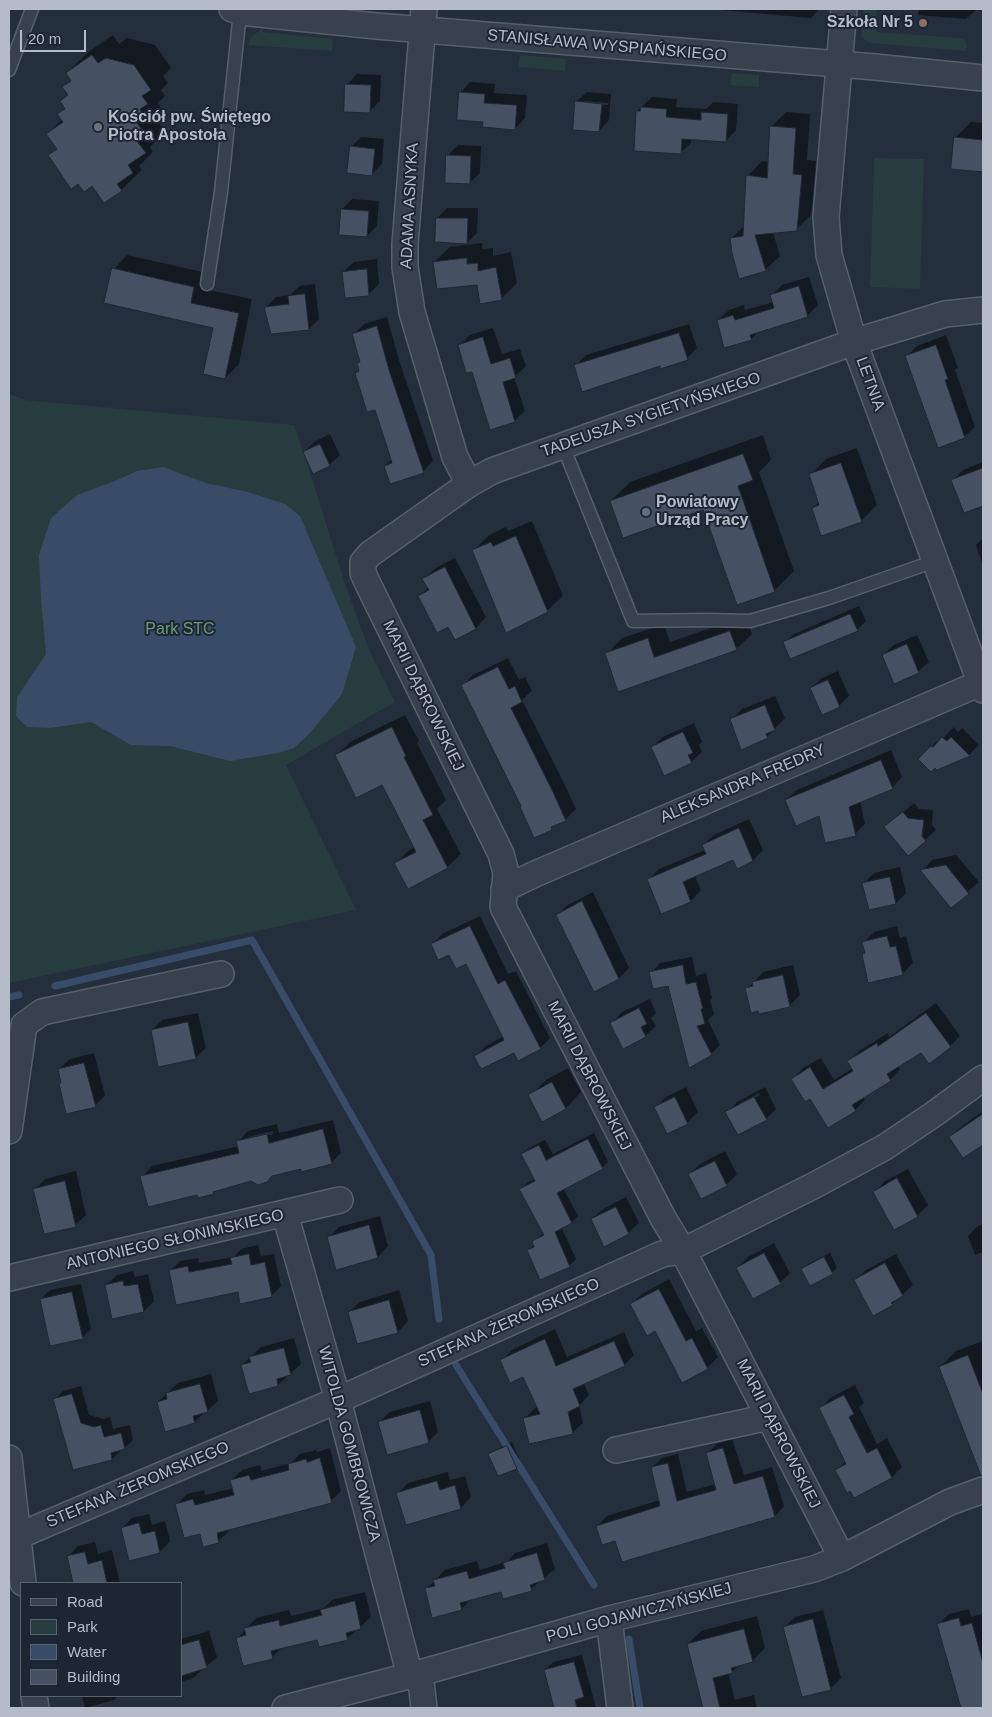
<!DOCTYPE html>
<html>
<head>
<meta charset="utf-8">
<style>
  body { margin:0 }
  #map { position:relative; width:992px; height:1717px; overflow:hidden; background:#242f3e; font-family:Helvetica,sans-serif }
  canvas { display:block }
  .frame { position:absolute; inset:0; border:10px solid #b4bcc9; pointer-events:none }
  .legend { position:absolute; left:20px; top:1582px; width:162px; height:115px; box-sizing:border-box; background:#1d2633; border:1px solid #59626f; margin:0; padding:6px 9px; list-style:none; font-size:15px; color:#b4bcc9 }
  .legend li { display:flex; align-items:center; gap:10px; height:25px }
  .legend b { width:25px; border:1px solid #59626f }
  .scale { position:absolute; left:20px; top:30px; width:66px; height:22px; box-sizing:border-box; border:2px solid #b4bcc9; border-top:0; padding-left:6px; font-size:15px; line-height:18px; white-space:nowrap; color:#b4bcc9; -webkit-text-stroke:4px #1d2633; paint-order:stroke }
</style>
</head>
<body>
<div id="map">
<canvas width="992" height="1717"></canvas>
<div class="frame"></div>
<ul class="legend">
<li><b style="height:6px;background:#38414e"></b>Road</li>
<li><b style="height:14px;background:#263c3f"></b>Park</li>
<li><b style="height:14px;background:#394c67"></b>Water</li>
<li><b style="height:14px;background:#455162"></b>Building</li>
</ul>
<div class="scale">20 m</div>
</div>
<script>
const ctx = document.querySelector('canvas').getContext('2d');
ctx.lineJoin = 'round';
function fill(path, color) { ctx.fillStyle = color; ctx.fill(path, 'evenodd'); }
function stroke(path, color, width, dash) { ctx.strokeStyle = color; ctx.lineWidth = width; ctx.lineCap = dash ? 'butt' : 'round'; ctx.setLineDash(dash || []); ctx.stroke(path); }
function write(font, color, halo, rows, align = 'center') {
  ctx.font = font + ' Helvetica,sans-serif'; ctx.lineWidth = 4; ctx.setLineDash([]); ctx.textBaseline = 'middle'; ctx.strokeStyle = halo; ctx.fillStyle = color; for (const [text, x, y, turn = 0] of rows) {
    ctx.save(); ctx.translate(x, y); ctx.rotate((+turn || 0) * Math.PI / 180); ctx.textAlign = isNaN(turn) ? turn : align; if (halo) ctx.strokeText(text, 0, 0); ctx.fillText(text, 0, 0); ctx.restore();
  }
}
const green = new Path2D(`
  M864 9H877L876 32 960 38 964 39 967 45 966 51 870 43 861 37Z
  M263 29V32L333 39 332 51 247 45 253 35Z
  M520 55 566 59 565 71 518 67Z
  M732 73 759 75V87L730 85Z
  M874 158 924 159 920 289 870 287Z
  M9 394 25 400 294 425C319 495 337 567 364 636 372 659 385 680 395 702L286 765 356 910 9 983Z`);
const water = new Path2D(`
  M163 467 206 483 248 492 285 504 300 516 356 647 342 694 310 733 294 748 278 753 230 761 170 746 131 745 91 722 50 728 27 727 16 716 17 697 46 654 41 600 39 555 51 518 77 495 115 481 137 471Z`);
const shadow = new Path2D(`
  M709 9H819L811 18Z
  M919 9H977L966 19 918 15Z
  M113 35 119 44 127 38 155 45 171 68 163 76 168 83 161 90 165 96 158 103 162 110 155 117 165 132 150 147 153 152 139 166 142 170 121 190 92 184 50 155 57 148 48 134 62 119 59 115 66 107 62 101 69 94 64 87 72 79 67 73 88 52Z
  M357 74 381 75 380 101 369 112 347 85Z
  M470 82 495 84 494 93 527 95 525 118 515 129 484 121 460 93Z
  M587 92 611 94 609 120 599 131 576 102ZM584 101 608 103V105L584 103Z
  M652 97 677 99 676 107 706 109 713 102 738 104 736 130 726 141 691 138V143L680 153 637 111Z
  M786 112 810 114 807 160 816 161 811 215 796 230 773 232 780 256 765 270 732 238 745 225 748 176 762 161 769 162 771 127Z
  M971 122 983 123V171L952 168 955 138Z
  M361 137 384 139 382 164 372 174 351 147Z
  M458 145 481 146 480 173 469 183 448 155Z
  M352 199 379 201 377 226 367 236 342 209Z
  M447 208H478L477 233 467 243 437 218Z
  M482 243V249L493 248V256L511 252 517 283 501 299 478 284 434 262 450 247Z
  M127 255 207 273 204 289 252 299 239 364 225 378 214 327 114 269Z
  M377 259 379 284 369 294 343 272 354 262Z
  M809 277 818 305 807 316 760 330 751 339 718 320 729 310 744 305 745 310 774 302 772 295 782 285Z
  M315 284 319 319 309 329 265 308 276 297 290 295 300 286Z
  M387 317 399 360 433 461 423 472 385 466 392 459 376 408 356 373 360 369 358 363 361 360 354 334 364 324Z
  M689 324 697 348 687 358 660 365H576L586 355Z
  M493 328 502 354 520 349 526 366 514 377 525 411 514 421 459 346 470 335Z
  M946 335 958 368 955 370 975 427 964 437 906 357 917 346Z
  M330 434 340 455 329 465 304 452 314 442Z
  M763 435 771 460 759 472 794 571 775 590 737 603 704 508 611 501 630 482Z
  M857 448 877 505 861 521 813 508 819 502 810 475 826 459Z
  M983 462V504L964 511 953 480 963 470Z
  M532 521 563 596 547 611 474 550 489 535 506 527 508 531Z
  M983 538V566L976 545Z
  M455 558 486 617 476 628 455 638 449 625 419 596 428 587 424 579 434 569Z
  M859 606 866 621 857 630 785 642 794 634Z
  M746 616 752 634 736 649 619 690 607 654 622 638 664 624 670 642Z
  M917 635 929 662 918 672 883 655 894 645Z
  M508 658 519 680 525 677 532 691 522 700 563 781 576 809 565 820 557 823 551 829 522 806 462 686 473 675Z
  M838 671 849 696 839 706 811 688 822 678Z
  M775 696 785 718 767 737 732 719 742 709Z
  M405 715 419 741 417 743 446 800 437 809 461 854 447 867 396 863 409 850 415 847 382 784 337 755 350 742Z
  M694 723 702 742 699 745 702 752 691 762 652 747 663 737Z
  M954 727 958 732 962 728 979 745 969 755 937 768 919 759 942 736 943 738Z
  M891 750 902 777 892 788 860 801 865 824 855 834 820 814 786 800 797 790Z
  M914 803 919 809 933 810 932 825 936 830 925 840 886 827Z
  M749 819 763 850 753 860 733 859 695 876 701 890 691 901 662 913 648 880 659 869 705 850 703 845 714 835Z
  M956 855 979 882 951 906 922 871 932 860Z
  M900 867 906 893 896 903 864 883 874 873Z
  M593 892 629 968 619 978 557 915 568 905Z
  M480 916 508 974 516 971 550 1038 540 1048 476 1056 486 1046 504 1036 467 962 432 945 442 934Z
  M897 926 900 938 906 936 913 963 902 974 863 955 866 952 864 942 874 932Z
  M692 957 696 976 706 973 712 998 710 1000 714 1014 708 1020 720 1045 711 1054 669 984 651 973 660 963Z
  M793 965 800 995 790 1005 747 989 763 972Z
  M650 999 656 1013 651 1018 656 1026 645 1036 612 1023 622 1012Z
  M936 1003 960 1036 950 1046 922 1052 898 1066 900 1069 890 1080 863 1097 865 1100 855 1110 810 1097 793 1079 803 1068 821 1058 834 1080 853 1068 849 1062 859 1051 888 1033 889 1037Z
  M198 1013 206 1048 195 1058 152 1030 162 1020Z
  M94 1053 105 1095 95 1106 62 1082 59 1069 70 1059Z
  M568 1068 581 1092 566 1108 542 1121 530 1096 546 1080Z
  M686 1087 698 1112 688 1122 668 1132 656 1108 666 1097Z
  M765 1087 776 1109 766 1119 727 1113 737 1102ZM759 1093 760 1095 737 1107V1105Z
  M983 1111V1144L964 1157 950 1137 961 1127Z
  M333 1120 341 1153 331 1163 302 1167 251 1180 217 1189 213 1193H198L142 1177 152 1166 239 1146 238 1142 248 1131 277 1124 279 1133ZM273 1131V1134L248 1140V1137Z
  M594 1133 608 1162 602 1168 563 1188 578 1216 572 1222 561 1227 576 1259 569 1266 528 1251 535 1244 533 1241 544 1233 521 1190 527 1183 535 1179 523 1155 529 1148 545 1140 553 1154Z
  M725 1151 737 1174 726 1185 701 1198 690 1174 700 1164Z
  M908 1169 928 1205 917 1216 895 1228 875 1192 885 1181Z
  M76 1171 86 1215 75 1225 35 1189 45 1179Z
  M626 1197 639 1223 628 1233 592 1219 603 1209Z
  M380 1216 388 1246 378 1257 337 1268 329 1238 339 1227Z
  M983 1224V1252L975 1255 968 1236 978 1226Z
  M774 1243 790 1273 780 1283 737 1268 748 1257Z
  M258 1245 261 1256 274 1254 281 1286 271 1296 239 1291 170 1271 180 1261 198 1258 199 1263 234 1257 241 1249Z
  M830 1253 837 1268 832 1273 803 1269 808 1264Z
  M896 1254 913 1285 892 1304 856 1280 866 1270Z
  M133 1271 135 1277 148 1274 154 1301 144 1311 113 1318 106 1285 117 1275Z
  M669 1279 696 1331 702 1328 718 1357 707 1368 656 1330 631 1304 642 1294Z
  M81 1284 91 1329 82 1338 41 1299 50 1290Z
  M399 1290 408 1321 398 1332 358 1343 349 1312 360 1302Z
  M555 1329 567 1357 624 1332 634 1355 624 1365 584 1383 589 1395 579 1406 583 1423 572 1433 524 1419 535 1408 538 1407 524 1375 502 1360 512 1350Z
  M294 1338 301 1364 278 1385 242 1365 261 1347Z
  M983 1341V1450L974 1454 940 1367 956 1351Z
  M211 1374 218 1401 194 1422 158 1402 178 1383Z
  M855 1385 864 1403 859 1407 877 1444 887 1438 902 1467 892 1477 854 1496 837 1470 846 1461 820 1409 830 1398Z
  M81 1386 89 1415 104 1419 110 1417 113 1429 130 1425 133 1440 112 1459 54 1400 63 1391Z
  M430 1401 438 1432 428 1442 379 1422 390 1412Z
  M732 1439 744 1475 772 1467 784 1506 775 1516 616 1539 597 1526 607 1516 660 1500 652 1467 662 1458 678 1454 687 1492 716 1484 707 1453 717 1444Z
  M512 1442 521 1463 516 1468 498 1474 490 1455 495 1450Z
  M330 1448 341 1491 331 1501 228 1529 229 1531 218 1541 201 1532 177 1504 187 1494 204 1490 205 1495 234 1488 232 1480 242 1470 260 1465 261 1471 291 1463 300 1454 316 1450 317 1452Z
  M448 1472 450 1480 465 1476 471 1497 461 1508 406 1524 398 1493 408 1483Z
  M149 1514 152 1525 165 1521 170 1541 160 1552 130 1559 122 1528 132 1518Z
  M95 1542 98 1554 112 1550 120 1583H75L68 1557 78 1546Z
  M547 1543 555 1569 531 1589 502 1591 471 1599 461 1609 426 1589 445 1570 477 1561 480 1570 508 1561 515 1553Z
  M365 1592 371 1617 348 1638 320 1645 318 1639 283 1647 272 1657 238 1638 256 1618 289 1610 291 1616 324 1608 332 1600Z
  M969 1609 971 1617 982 1614 983 1618V1708H959L961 1706 939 1624 949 1614Z
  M823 1610 841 1678 830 1689 785 1627 795 1617Z
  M757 1616 765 1648 752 1661 740 1664 732 1672 728 1673 735 1700 754 1695 757 1708H700L703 1705 688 1644 701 1631Z
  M209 1631 217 1657 193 1678 181 1682V1639Z
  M582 1655 596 1708H555L545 1670 553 1662Z
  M82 1696H118L114 1700 85 1708Z`);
const stream = new Path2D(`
  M55 986 252 940 431 1255 439 1319
  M9 997 19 995
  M456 1365 594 1585
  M629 1639 640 1708`);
const building = new Path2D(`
  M92 55 98 63 106 58 134 65 151 90 142 96 148 104 140 109 145 118 137 123 143 131 134 137 146 153 128 165 133 173 117 184 122 191 104 203 92 186 84 192 78 184 71 189 48 155 57 149 46 134 63 122 57 114 65 109 60 101 68 95 62 87 71 81 66 73Z
  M345 84 371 85 370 113 344 112Z
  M459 92 485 94 484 103 517 105 515 130 482 127 483 122 457 120Z
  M575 101 602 104 599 132 573 130Z
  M641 107 667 109 666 117 701 120V112L728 114 726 142 682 139 681 154 634 151 636 111H640Z
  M770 126 796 128 793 174 802 175 797 231 755 235 766 271 739 279 732 253 730 238 743 236 746 175 767 178Z
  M954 137 983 140V172L951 169Z
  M350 146 375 149 372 176 347 173Z
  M446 155 471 156 470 184 445 183Z
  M341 209 369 211 367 237 339 235Z
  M436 218H468L467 244 435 242Z
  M467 258V264L478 263V271L496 267 502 300 480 304 477 285 437 289 433 262Z
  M112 268 194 287 191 303 239 313 225 379 203 374 213 328 104 303Z
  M367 269 369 296 345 298 342 272Z
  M799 286 808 317 750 335 752 340 724 348 717 320 733 315 735 320 774 308 770 295Z
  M305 294 309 330 271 334 264 307 289 304 288 296Z
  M377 326 389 370 424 473 390 484 384 466 392 463 389 453 375 410 367 412 355 373 359 371 357 363 360 362 352 334Z
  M679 333 688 360 660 369V366L582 392 574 365Z
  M483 337 491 364 510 358 516 378 503 382 515 422 490 430 472 372 466 373 458 345Z
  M936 345 948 379 945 380 965 438 938 448 905 356Z
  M320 444 330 466 313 474 303 452Z
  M743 454 753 480 738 486 775 592 737 605 703 510 623 538 610 501Z
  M841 463 862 522 821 536 812 508 819 505 809 474Z
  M983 468V506L964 513 951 480Z
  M516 536 548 612 506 633 472 550 491 542 493 546Z
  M445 567 476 629 455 640 448 627 437 633 418 596 429 590 422 579Z
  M850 614 858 631 790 659 783 642Z
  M730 631 737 650 618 692 605 653 648 638 654 657Z
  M907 644 919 673 894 684 882 655Z
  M498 667 509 689 515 686 522 702 511 708 553 792 566 821 551 827 552 830 534 838 520 807 521 806 461 685Z
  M828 680 840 707 822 715 810 688Z
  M765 705 775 730 766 734 768 738 741 750 730 719Z
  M392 727 406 756 404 757 433 815 423 820 448 868 408 889 394 863 416 852 394 808 382 785 356 798 335 755Z
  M683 732 693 753 688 755 692 763 664 776 651 747Z
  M942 737 947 741 951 737 970 756 937 770 935 768 931 772 918 759 931 746 933 747Z
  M881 760 893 789 849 807 856 836 825 843 819 816 796 826 785 800Z
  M903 812 908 818 924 820 922 836 926 841 908 856 884 827Z
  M739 828 753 861 737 869 733 860 683 882 691 902 661 914 647 879 706 854 702 845Z
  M946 865 969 894 951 908 920 870Z
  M890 877 896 904 869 910 862 883Z
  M582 901 619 979 594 992 556 915Z
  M470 926 498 984 505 980 541 1049 518 1061 514 1053 481 1069 474 1056 504 1040 466 964 456 969 449 955 438 960 431 944Z
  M887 936 890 947 896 946 903 975 868 983 862 954 865 953 862 942Z
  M683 965 686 984 696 982 703 1009H701L705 1024 697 1026 712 1055 689 1068 668 986 653 989 649 972Z
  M783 975 790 1007 759 1014 758 1011 751 1013 745 988 753 986 752 982Z
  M639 1008 647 1024 641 1027 646 1037 623 1049 610 1023Z
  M926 1013 951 1047 929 1064 921 1053 887 1074 891 1081 852 1105 856 1111 828 1128 810 1099 805 1102 791 1079 810 1067 823 1089 853 1071 847 1061 877 1043 878 1046Z
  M188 1022 196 1059 158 1067 151 1030Z
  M84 1063 96 1107 66 1114 59 1083H61L58 1069Z
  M552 1082 566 1109 542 1122 528 1095Z
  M675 1097 688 1124 667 1134 654 1107Z
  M754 1097 767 1120 738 1135 725 1112Z
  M983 1114V1145L963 1158 949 1137Z
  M323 1129 332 1164 301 1172V1169L272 1176 267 1182 258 1185 251 1181 213 1192 214 1194 198 1198 197 1195 148 1207 140 1176 239 1153 236 1141 267 1134 269 1143Z
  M588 1139 603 1169 557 1193 572 1223 555 1232 570 1267 540 1280 527 1250 534 1247 532 1241 544 1235 519 1189 535 1181 521 1154 539 1145 546 1160Z
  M715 1161 727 1186 701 1199 688 1174Z
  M897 1178 918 1217 894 1230 873 1192Z
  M65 1181 76 1227 44 1234 33 1189Z
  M616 1207 629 1234 604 1247 591 1219Z
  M369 1225 378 1258 336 1270 327 1237Z
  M764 1253 781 1284 753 1299 736 1268Z
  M249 1254 251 1265 265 1262 272 1297 240 1304 238 1292 176 1305 169 1270 188 1266 189 1272 232 1264 230 1258Z
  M824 1257 833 1274 810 1286 801 1269Z
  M885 1263 903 1296 891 1303 893 1305 873 1316 854 1280Z
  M123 1281 124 1286 138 1284 144 1312 112 1319 105 1285Z
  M659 1289 686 1341 692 1338 708 1369 682 1383 655 1331 647 1336 630 1304Z
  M72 1292 83 1339 50 1346 40 1299Z
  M389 1300 398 1333 357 1344 348 1312Z
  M545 1339 556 1366 614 1341 625 1366 573 1389 580 1406 568 1412 573 1434 529 1444 523 1418 540 1414 523 1377 510 1383 500 1360Z
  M284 1348 291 1375 277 1379 278 1386 249 1394 241 1365 251 1362 249 1357Z
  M968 1355 983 1394V1476H981L939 1367Z
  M200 1384 208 1412 193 1416 195 1423 165 1432 157 1402 167 1399 166 1393Z
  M72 1394 81 1423 94 1427 101 1425 104 1437 121 1433 125 1449 111 1453 112 1460 73 1470 53 1399Z
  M844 1395 854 1414 849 1417 867 1453 877 1448 892 1478 854 1498 850 1491 847 1493 835 1470 846 1464 819 1408Z
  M420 1410 429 1443 387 1455 378 1422Z
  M507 1446 517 1469 498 1476 488 1454Z
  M723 1448 734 1484 763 1476 775 1517 622 1562 615 1541 602 1545 596 1526 660 1506 651 1467 668 1463 677 1501 716 1490 706 1453Z
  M320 1458 332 1503 217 1533 219 1543 203 1547 200 1534 184 1538 175 1504 193 1499 195 1505 234 1495 230 1480 249 1475 251 1480 289 1470 288 1464 306 1459 307 1462Z
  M437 1481 440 1490 455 1485 461 1509 406 1525 396 1493Z
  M139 1523 142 1534 155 1531 160 1553 129 1561 121 1528Z
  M85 1552 88 1564 102 1560 107 1583H73L67 1556Z
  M537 1553 545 1580 530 1585 532 1591 503 1599 501 1592 460 1603 462 1610 432 1618 425 1588 435 1586 433 1580 467 1571 469 1579 505 1568 503 1563Z
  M355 1601 361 1629 346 1633 348 1640 319 1647 317 1640 271 1651 273 1659 243 1666 236 1638 246 1635 244 1628 279 1620 280 1626 322 1615 320 1610Z
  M959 1618 961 1626 972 1623 983 1663V1708H961L937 1624Z
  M813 1619 831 1690 802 1697 783 1627Z
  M744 1629 753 1662 731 1668 733 1673 713 1678 720 1708H703L687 1644Z
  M199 1640 207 1668 181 1676V1645Z
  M574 1662 584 1697 575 1700 577 1708H554L544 1670Z`);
const service = new Path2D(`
  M9 70 32 9
  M207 284 221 192 240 12
  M563 446 633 621 707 620 750 621 829 598 935 561`);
const minor = new Path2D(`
  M232 9 240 12 376 26 875 67 983 78
  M424 9 405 244V267L412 312 455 457 469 484
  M844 9 826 217 829 255 854 342 983 690
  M504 889 535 874 983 682
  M9 1131 24 1025 42 1012 221 974
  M285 1214 338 1400 410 1676
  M9 1278 340 1200
  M616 1450 769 1417
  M9 1458 23 1583
  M18 1536 338 1400 662 1254 683 1251 815 1185 885 1147 934 1114 983 1078
  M842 1558 683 1251 663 1218 503 907 506 873 501 854 368 584 363 573V562L370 554 469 484 492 471 854 342 945 314 983 310
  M609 1619 620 1708
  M420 1673 424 1708
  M34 1696 36 1708
  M285 1708 420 1673 609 1619 814 1569 842 1558 950 1502 983 1490`);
const markers = [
  [923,23,5,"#8d6e63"],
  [98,127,5,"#6b7280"],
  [646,512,5,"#5c6f8a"]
];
const poiNames = [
  ["Szkoła Nr 5",913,23,"right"],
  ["Kościół pw. Świętego",108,118],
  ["Piotra Apostoła",108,136],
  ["Powiatowy",656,503],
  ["Urząd Pracy",656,521]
];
const streetNames = [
  ["STANISŁAWA WYSPIAŃSKIEGO",607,46,5],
  ["ADAMA ASNYKA",410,206,-87],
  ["LETNIA",870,384,70],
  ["TADEUSZA SYGIETYŃSKIEGO",651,415,-19],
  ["MARII DĄBROWSKIEJ",423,696,64],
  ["ALEKSANDRA FREDRY",743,784,-23],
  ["MARII DĄBROWSKIEJ",589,1076,63],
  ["ANTONIEGO SŁONIMSKIEGO",175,1240,-13],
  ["STEFANA ŻEROMSKIEGO",509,1323,-24],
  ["MARII DĄBROWSKIEJ",778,1434,63],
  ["WITOLDA GOMBROWICZA",349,1444,75],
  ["STEFANA ŻEROMSKIEGO",138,1485,-23],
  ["POLI GOJAWICZYŃSKIEJ",639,1613,-15]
];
const parkNames = [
  ["Park STC",180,630]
];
fill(green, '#263c3f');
fill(water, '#394c67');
fill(shadow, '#0007');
stroke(stream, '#394c67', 7);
fill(building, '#455162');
stroke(building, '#1f2835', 1);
stroke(service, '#565f6c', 15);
stroke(minor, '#565f6c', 28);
stroke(service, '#38414e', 12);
stroke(minor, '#38414e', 25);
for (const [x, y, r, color] of markers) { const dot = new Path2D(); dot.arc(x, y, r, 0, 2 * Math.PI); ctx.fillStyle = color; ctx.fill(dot); stroke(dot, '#1d2633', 2); }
write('bold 16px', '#b4bcc9', '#1d2633', poiNames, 'left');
write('16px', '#b4bcc9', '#1d2633', streetNames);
write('16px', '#6b9a76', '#1d2633', parkNames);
</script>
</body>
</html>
